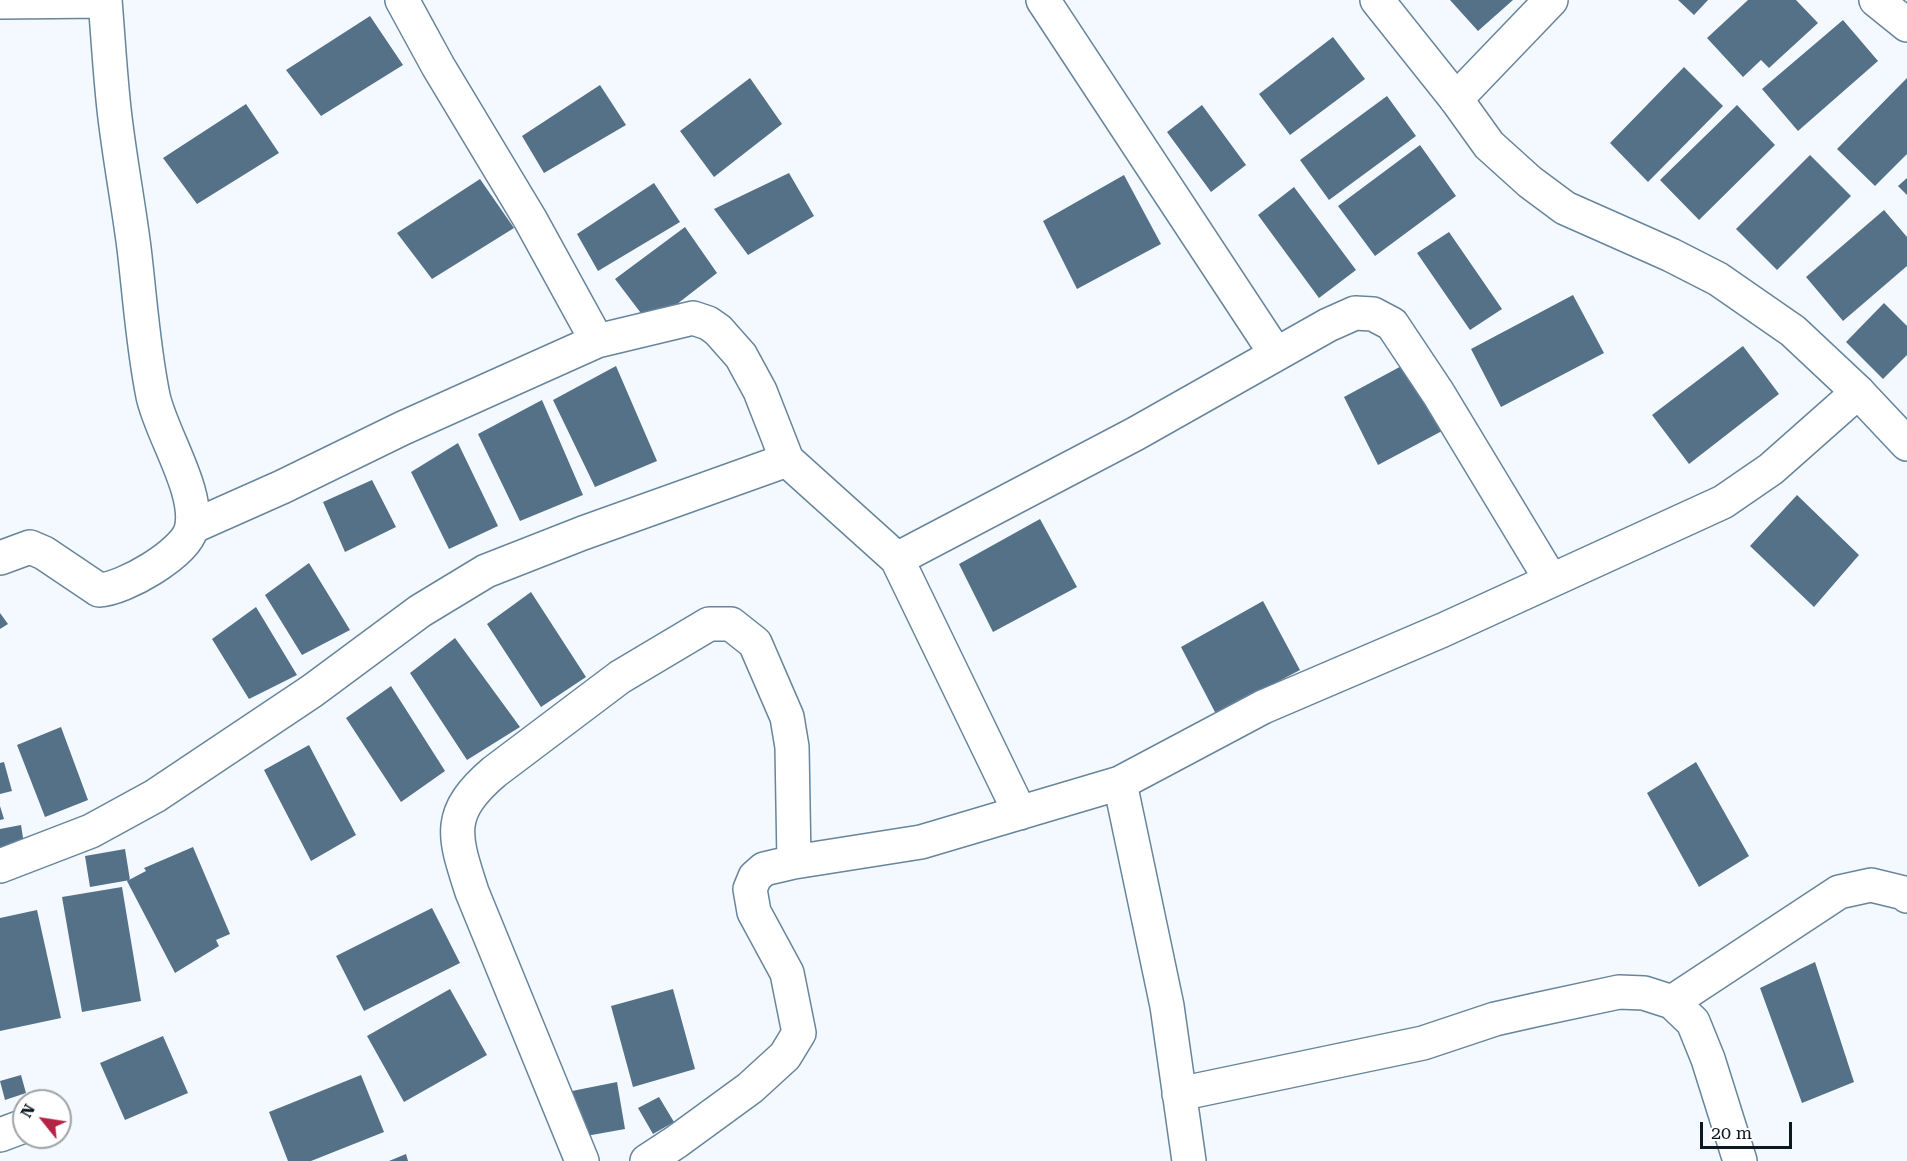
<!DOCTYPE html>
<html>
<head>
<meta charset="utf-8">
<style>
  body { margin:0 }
  #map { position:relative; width:1907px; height:1161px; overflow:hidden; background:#f3f9fe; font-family:"Roboto Serif",serif }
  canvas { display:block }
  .north { position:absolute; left:12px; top:1089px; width:60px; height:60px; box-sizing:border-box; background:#fff; border:2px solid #9ea3a6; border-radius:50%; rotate:300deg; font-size:16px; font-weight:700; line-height:24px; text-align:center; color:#0c1821 }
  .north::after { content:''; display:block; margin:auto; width:21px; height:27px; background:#b52445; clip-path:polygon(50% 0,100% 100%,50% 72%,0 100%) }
  .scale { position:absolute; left:1700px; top:1122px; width:92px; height:27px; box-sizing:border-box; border:3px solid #0c1821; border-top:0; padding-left:8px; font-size:18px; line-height:21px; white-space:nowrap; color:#0c1821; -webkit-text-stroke:4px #fff; paint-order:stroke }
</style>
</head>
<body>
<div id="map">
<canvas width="1907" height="1161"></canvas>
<div class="north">N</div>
<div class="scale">20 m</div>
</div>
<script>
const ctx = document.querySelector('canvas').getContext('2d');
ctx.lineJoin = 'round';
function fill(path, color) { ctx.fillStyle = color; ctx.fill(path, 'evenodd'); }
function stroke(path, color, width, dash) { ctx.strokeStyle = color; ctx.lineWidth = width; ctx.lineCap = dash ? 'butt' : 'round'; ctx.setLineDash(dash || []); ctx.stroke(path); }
const building = new Path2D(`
  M1450 0H1513L1478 31Z
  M1678 0H1708L1694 15Z
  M1748 0H1796L1818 23 1769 68 1761 60 1743 77 1707 38Z
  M370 16 403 65 321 116 286 70Z
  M1843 20 1878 61 1798 131 1762 89Z
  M1333 37 1365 79 1290 135 1259 94Z
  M1684 67 1723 106 1648 182 1610 143Z
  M750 78 782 124 714 177 680 131Z
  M1907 78V154L1875 186 1837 149Z
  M600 85 626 125 544 173 522 136Z
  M1387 96 1416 136 1329 200 1300 160Z
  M246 104 279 153 197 204 163 158Z
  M1202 105 1246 165 1211 192 1167 132Z
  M1737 105 1775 145 1699 220 1660 180Z
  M1420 145 1456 196 1375 256 1338 206Z
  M1810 155 1851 196 1777 270 1736 229Z
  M789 173 814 216 748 255 714 209Z
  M1124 175 1161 244 1077 289 1043 221Z
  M1907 178V195L1898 186Z
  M480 179 514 228 432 279 397 233Z
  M654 183 680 222 598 271 577 234Z
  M1294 187 1356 270 1319 298 1258 215Z
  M1884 210 1907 237V266L1843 321 1806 277Z
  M685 227 717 273 650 325 615 279Z
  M1449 232 1502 309 1470 330 1417 253Z
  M1573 295 1604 353 1501 407 1471 349Z
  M1884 303 1907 326V355L1883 379 1846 342Z
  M1743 346 1779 394 1689 464 1652 415Z
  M1407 363 1442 431 1378 465 1344 397Z
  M616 366 657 461 595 487 553 400Z
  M542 400 583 495 520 521 478 434Z
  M458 443 498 526 449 549 411 472Z
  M372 480 396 527 345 552 323 502Z
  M1797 495 1859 555 1814 607 1750 546Z
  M1040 519 1077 587 993 632 959 564Z
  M309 563 350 630 302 655 265 595Z
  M531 592 586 677 541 707 487 624Z
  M1263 601 1300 670 1216 714 1181 647Z
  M256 607 297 675 249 699 212 639Z
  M0 613 8 624 0 629Z
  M455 638 520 727 467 760 410 673Z
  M391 686 445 771 401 802 346 718Z
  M61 727 88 800 45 817 17 745Z
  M309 745 356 835 311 861 264 770Z
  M4 762 12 791 0 794V763Z
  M1696 762 1749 856 1699 887 1647 793Z
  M0 806 4 819 0 820Z
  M21 825 24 844 0 848V829Z
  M193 847 230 934 216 940 219 946 175 973 127 881 146 871 144 868Z
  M125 849 130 880 90 887 85 856Z
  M122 887 141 1001 82 1012 62 897Z
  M432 908 460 963 364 1011 336 956Z
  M37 910 61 1018 0 1031V918Z
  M1815 962 1854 1082 1802 1103 1760 988Z
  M450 989 487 1055 404 1102 367 1036Z
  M673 989 695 1069 633 1087 611 1006Z
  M163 1036 188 1093 125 1120 100 1063Z
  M21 1075 26 1093 5 1100 0 1081Z
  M361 1075 384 1132 311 1161H288L269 1112Z
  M617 1082 625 1129 575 1138 567 1092Z
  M659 1097 674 1122 653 1134 638 1108Z
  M406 1154 408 1161H389Z`);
const minor = new Path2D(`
  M402 0 438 66 530 219 597 341 693 318 708 323 718 330 741 356 760 391 787 460 897 559 1020 813
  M1043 0 1276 354
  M1876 0 1907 25
  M0 2 105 1
  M1456 99 1551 0
  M192 527 282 487 403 428 597 341
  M0 558 30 547 44 553 99 590C124 589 184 554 191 530 201 493 161 434 153 396 143 347 140 298 134 248 128 201 119 155 114 109 110 73 108 36 105 0
  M897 559 1135 434 1328 325 1355 313 1373 314 1392 324 1438 393 1551 580
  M1120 783 1167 1006 1189 1161
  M0 866 91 831 155 796 312 691 420 611 486 571 583 533 787 460
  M1672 1002 1839 892 1871 885 1904 893 1907 896
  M1179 1094 1423 1043 1495 1019 1535 1010 1619 992 1644 993 1672 1002 1693 1022 1708 1059 1740 1161
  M0 1135 24 1126
  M582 1161 472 892C454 836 445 814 494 772L620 677 709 624H731L755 643 787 717 792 747 794 862
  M647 1161 676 1142 750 1088 785 1056 799 1033 787 973 754 912 750 889 755 877 764 869 794 862 921 842 1120 783 1263 707 1443 630 1723 502 1771 469 1858 392`);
const tertiary = new Path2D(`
  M1377 0 1456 99 1489 145 1530 182 1565 208 1671 255 1718 279 1793 331 1858 392 1907 444`);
fill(building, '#547188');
stroke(minor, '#67859d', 36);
stroke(tertiary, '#67859d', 36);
stroke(minor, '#fff', 33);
stroke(tertiary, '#fff', 33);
</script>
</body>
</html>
